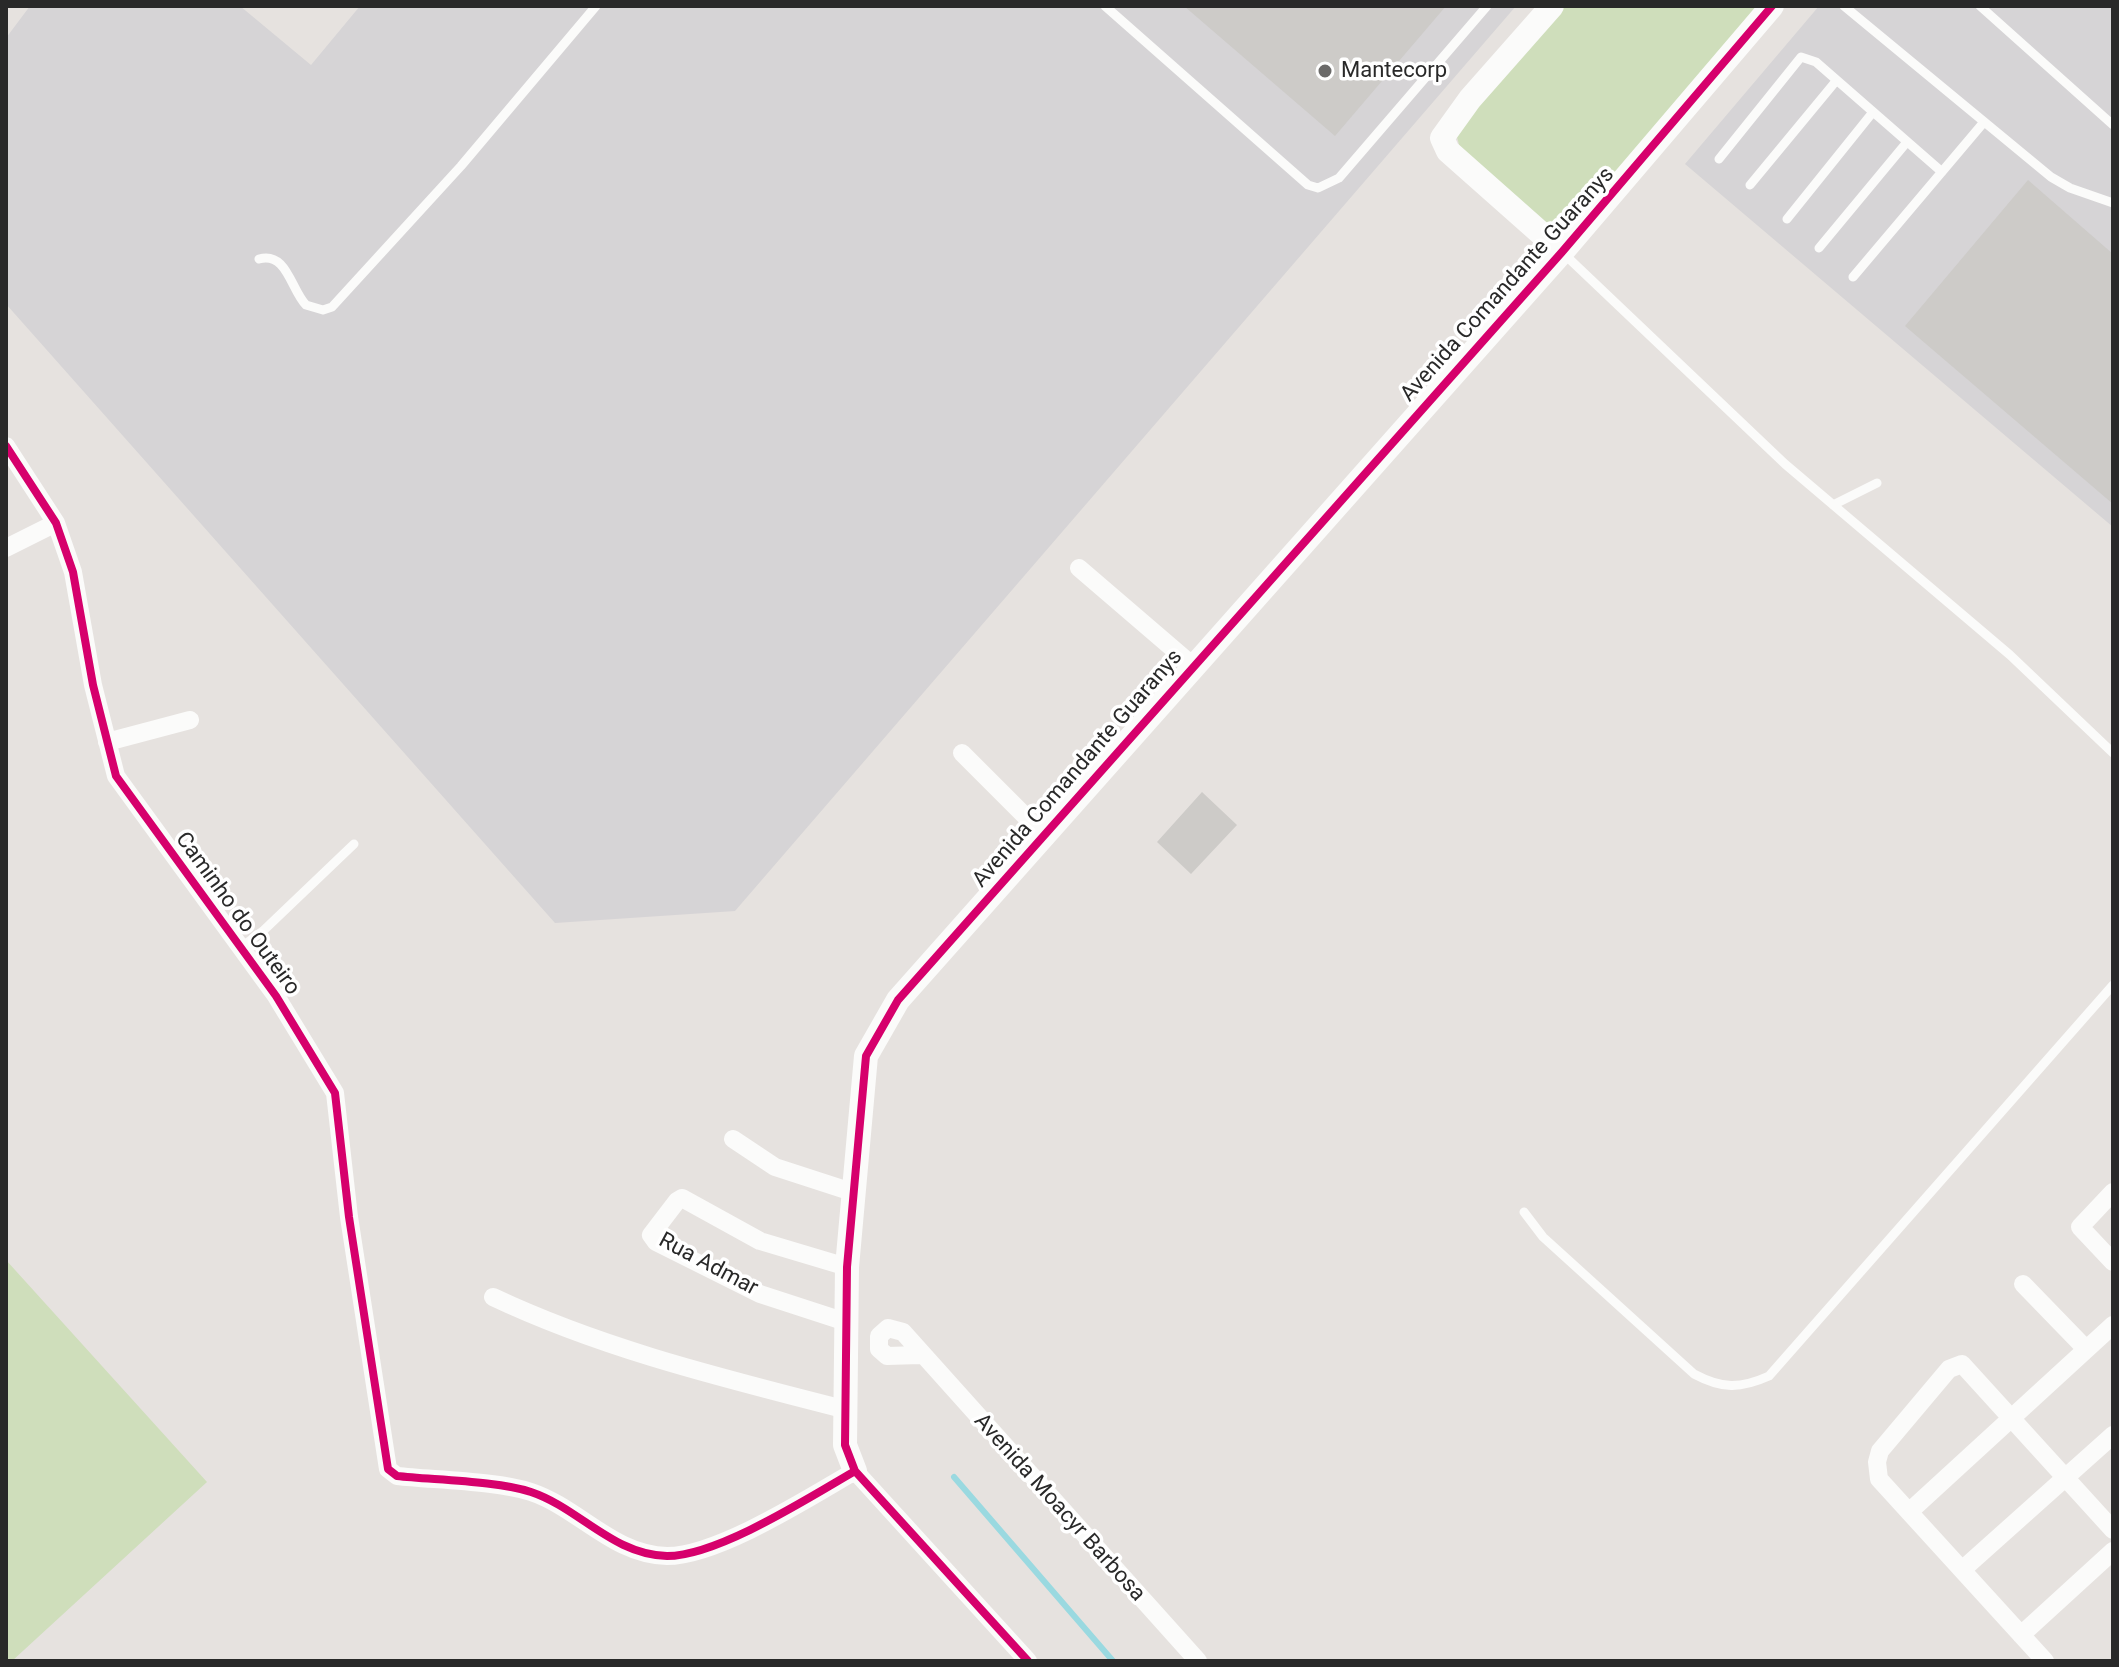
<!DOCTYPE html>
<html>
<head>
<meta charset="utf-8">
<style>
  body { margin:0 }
  #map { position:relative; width:2119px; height:1667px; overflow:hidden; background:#e6e2df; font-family:Roboto,sans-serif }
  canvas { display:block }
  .frame { position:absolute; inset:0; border:8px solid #292929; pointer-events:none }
</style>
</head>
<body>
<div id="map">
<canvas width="2119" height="1667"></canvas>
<div class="frame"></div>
</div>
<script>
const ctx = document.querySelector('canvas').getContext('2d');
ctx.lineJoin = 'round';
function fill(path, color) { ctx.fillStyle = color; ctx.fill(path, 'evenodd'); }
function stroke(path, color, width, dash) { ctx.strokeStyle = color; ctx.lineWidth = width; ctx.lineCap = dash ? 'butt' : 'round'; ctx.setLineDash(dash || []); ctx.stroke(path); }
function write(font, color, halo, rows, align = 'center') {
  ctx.font = font + ' Roboto,sans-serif'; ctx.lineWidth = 7; ctx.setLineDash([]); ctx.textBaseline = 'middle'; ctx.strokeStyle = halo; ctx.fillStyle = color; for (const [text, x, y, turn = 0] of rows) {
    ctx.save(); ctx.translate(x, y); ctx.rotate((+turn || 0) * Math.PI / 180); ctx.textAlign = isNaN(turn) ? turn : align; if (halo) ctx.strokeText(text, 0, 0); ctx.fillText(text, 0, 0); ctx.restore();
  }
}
const industrial = new Path2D(`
  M30 6H240L311 65 360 6H1516L735 911 555 923 6 304V38Z
  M1819 6H2113V527L1685 164Z`);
const green = new Path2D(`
  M1561 6H1766L1562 250 1464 163 1454 126Z
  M6 1260 207 1482 12 1661H6Z`);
const stream = new Path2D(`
  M954 1477 1113 1661`);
const building = new Path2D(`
  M1184 6H1446L1335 136Z
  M2028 180 2113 254V504L1905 326Z
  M1202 792 1237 825 1191 874 1157 842Z`);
const lane = new Path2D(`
  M1105 6 1308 185 1318 188 1339 178 1487 6
  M1844 6 2051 177 2070 188 2113 203
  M1980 6 2113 125
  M1719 159 1801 57 1816 62 1942 172
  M1750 185 1836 81
  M1787 219 1873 112
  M1819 248 1907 142
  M1562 252 1785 464 2010 655 2113 753
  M259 259C287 251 291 290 306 305L323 310 332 307 461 166 596 6
  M1853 277 1984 122
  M1833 505 1877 483
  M240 948 264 930 354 844
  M1524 1212 1543 1237 1694 1374C1722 1389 1740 1389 1769 1376L2113 985`);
const street = new Path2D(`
  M6 446 56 523 73 572 93 685 116 776 276 996 335 1093 349 1217 388 1469 397 1476C433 1480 499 1481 531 1492 579 1508 613 1555 667 1556 718 1556 810 1497 855 1471L1028 1661
  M6 548 56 523
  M1079 568 1192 665
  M107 742 190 720
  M962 753 1046 837
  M733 1139 775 1167 852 1192
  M2113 1192 2080 1227 2113 1262
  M2023 1284 2086 1349
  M493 1297C605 1350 727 1379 847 1410
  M846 1322 760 1294 656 1242 651 1235 677 1201 682 1198 760 1241 847 1267
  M920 1355 887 1356 879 1349V1336L888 1328 903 1332 1198 1661
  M1909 1512 2113 1325
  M1962 1570 2113 1435
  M2021 1635 2113 1551
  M2045 1661 1879 1479 1877 1462 1880 1451 1949 1369 1962 1364 2113 1530`);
const secondary = new Path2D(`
  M1552 6 1470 99 1442 138 1448 151 1562 252
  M855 1471 845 1445 847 1267 866 1056 898 1000 1562 252 1772 6`);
const cycleway = new Path2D(`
  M6 446 56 523 73 572 93 685 116 776 276 996 335 1093 349 1217 388 1469 397 1476C433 1480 499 1481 531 1492 579 1508 613 1555 667 1556 718 1556 810 1497 855 1471
  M1028 1661 855 1471 845 1445 847 1267 866 1056 898 1000 1562 252 1772 6`);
const markers = [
  [1325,71,8,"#6b6a69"]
];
const poiNames = [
  ["Mantecorp",1341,71]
];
const streetNames = [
  ["Avenida Comandante Guaranys",1508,285,-48],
  ["Avenida Comandante Guaranys",1078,769,-49],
  ["Caminho do Outeiro",237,914,54],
  ["Rua Admar",708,1265,28],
  ["Avenida Moacyr Barbosa",1059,1508,48]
];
fill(industrial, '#d6d4d6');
fill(green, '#cfdebb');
stroke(stream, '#9ad9e0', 6);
fill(building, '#cdcbc8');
stroke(lane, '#fbfbfa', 9);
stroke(street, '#fbfbfa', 18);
stroke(secondary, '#fbfbfa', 24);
stroke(cycleway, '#d6006c', 8);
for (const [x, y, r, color] of markers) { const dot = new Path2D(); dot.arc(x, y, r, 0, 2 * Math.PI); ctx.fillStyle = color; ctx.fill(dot); stroke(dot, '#fff', 3); }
write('22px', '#292929', '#fff', poiNames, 'left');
write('22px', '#292929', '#fff', streetNames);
</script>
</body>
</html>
